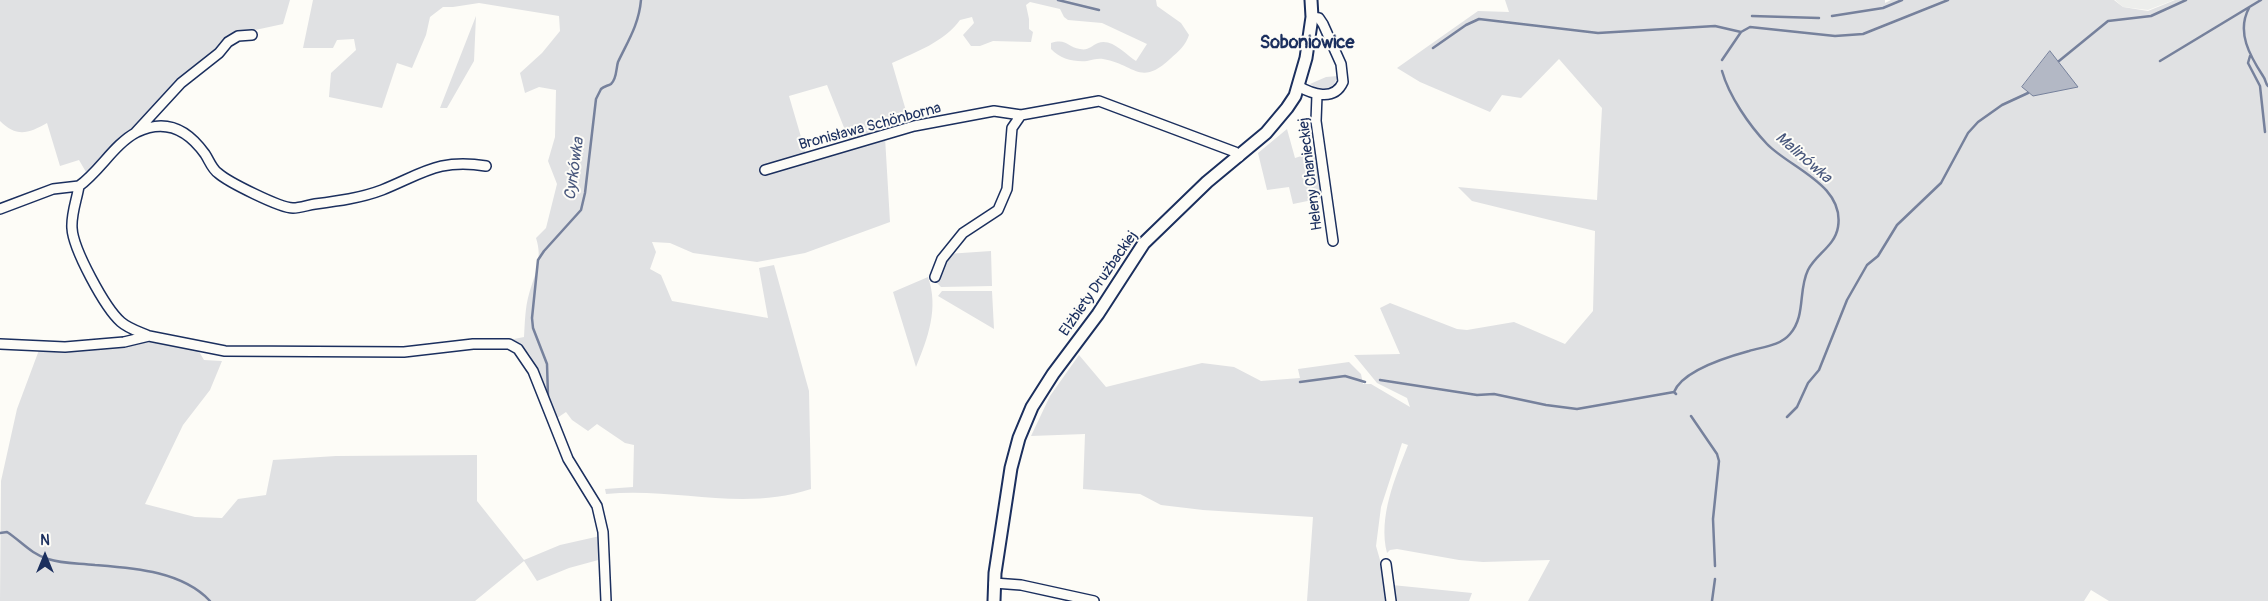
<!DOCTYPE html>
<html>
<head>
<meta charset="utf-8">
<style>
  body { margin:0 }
  #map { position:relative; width:2268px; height:601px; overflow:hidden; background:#fdfcf7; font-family:Pangolin,sans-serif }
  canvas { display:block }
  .north { position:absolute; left:20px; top:531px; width:50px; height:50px; -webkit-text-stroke:4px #fdfcf7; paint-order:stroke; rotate:0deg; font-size:14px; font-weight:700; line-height:20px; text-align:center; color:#1b2f5e }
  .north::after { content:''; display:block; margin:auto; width:18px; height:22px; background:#1b2f5e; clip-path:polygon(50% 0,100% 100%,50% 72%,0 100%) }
</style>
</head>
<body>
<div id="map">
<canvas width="2268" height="601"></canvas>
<div class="north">N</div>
</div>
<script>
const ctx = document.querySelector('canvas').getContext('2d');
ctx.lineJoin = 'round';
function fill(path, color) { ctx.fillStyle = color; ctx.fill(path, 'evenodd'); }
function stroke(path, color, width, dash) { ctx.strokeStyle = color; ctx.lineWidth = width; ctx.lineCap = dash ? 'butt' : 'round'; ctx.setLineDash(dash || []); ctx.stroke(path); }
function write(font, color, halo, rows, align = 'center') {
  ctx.font = font + ' Pangolin,sans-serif'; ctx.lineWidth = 4; ctx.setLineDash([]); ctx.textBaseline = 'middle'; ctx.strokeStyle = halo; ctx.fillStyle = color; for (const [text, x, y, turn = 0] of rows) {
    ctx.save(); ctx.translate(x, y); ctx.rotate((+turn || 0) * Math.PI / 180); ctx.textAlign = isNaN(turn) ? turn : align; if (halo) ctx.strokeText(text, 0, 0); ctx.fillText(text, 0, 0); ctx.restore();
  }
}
const built = new Path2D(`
  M2115 0H2174L2148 10 2123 7Z`);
const green = new Path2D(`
  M0 0H290L283 24 232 35 179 81 127 135 86 172 79 160 60 166 47 123C28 134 16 137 0 121Z
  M313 0H1156L1157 6 1181 23 1189 35C1186 45 1178 52 1170 59 1140 87 1134 64 1103 59 1098 58 1092 60 1087 61 1074 62 1060 59 1051 49V43C1067 38 1067 47 1080 49 1088 51 1091 46 1098 43 1112 38 1125 54 1136 61L1147 44 1102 23 1068 20 1064 17 1060 9 1030 2 1026 5 1029 19V29L1033 32 1031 42 993 41 980 46H971L963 35 974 23 972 17 960 20C944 42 916 52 892 63L909 121 849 140 827 85 789 96 806 154 885 137 890 222 805 253 757 262 693 253 670 243 652 242 656 252 650 269 661 275 672 301 768 318 759 268 774 265 809 391 811 489C742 512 675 487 606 494L605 489 633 487 634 445 625 443 597 424 588 431 572 420 566 412 557 418 530 355 521 347 509 340 524 337C525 322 525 308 529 294 535 273 543 260 536 238L546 228 557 184 548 161 555 137 556 90 539 87 525 93 520 73 542 53 560 31 559 16 479 3 453 7H443L430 17 426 35 412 68 397 63 382 108 329 97 331 73 356 50 354 39 337 40 333 48H303Z
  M1505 0H1885V3L1891 0H2114L2123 7 2148 11 2175 0H2268V601H2109L2091 590 2084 601H1638L1640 595 1638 601H1528L1550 560 1483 562 1459 560 1397 549 1390 550 1387 553C1378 517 1395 478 1408 445L1402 443 1381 507 1376 546 1384 574 1388 601H1307L1313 517 1203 510 1161 505 1140 494 1083 489 1085 434 1031 436 1050 396 1079 355 1106 387 1202 363 1234 367 1261 381 1300 378 1298 369 1349 362 1361 374 1363 384H1371L1410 407 1407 398 1377 383 1354 355 1400 354 1380 308 1390 303 1457 329 1467 330 1514 322 1565 344 1593 311 1595 231 1472 201 1458 187 1597 200 1602 108 1559 59 1521 98 1502 95 1490 112 1420 82 1397 68 1478 11 1509 12Z
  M476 16 474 61 447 108H440Z
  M1338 76C1333 90 1322 93 1310 84L1326 77Z
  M1287 129 1295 158 1317 151 1322 198 1293 204 1289 187 1267 190 1258 153Z
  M991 251 992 286 941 287 937 283V276L947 254Z
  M928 277C939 308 928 338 916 367L893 292Z
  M942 291H992L994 329 938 296Z
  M149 339 164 340 198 350 204 360 222 361 210 390 183 425 145 504 195 517 222 518 238 499 266 495 273 460 336 456 477 455V501L524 560 560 545 600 536 602 559 569 568 537 581 524 561 475 601H0L1 481 17 409 39 350Z
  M1392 585 1472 593 1469 601H1394Z`);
const water = new Path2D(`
  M2050 51 2078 87 2033 96 2022 87Z`);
const stream = new Path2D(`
  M1058 0 1099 10
  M2249 8C2236 32 2250 56 2263 76 2266 80 2265 83 2268 86
  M1752 16 1819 18
  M1832 16 1883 8 1902 0
  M1433 48 1466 25 1479 19 1598 33 1715 26 1741 32
  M2250 56 2248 63 2260 86 2265 132
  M1722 60 1741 32 1750 27 1835 36 1863 34 1948 0
  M2059 61 2108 21 2151 16 2186 0
  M2160 61 2261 0
  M1380 380 1477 395 1494 394 1546 405 1577 409 1674 392
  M1300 382 1345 376 1365 382
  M1676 394 1674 392C1683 370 1727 357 1749 351 1762 347 1780 346 1790 334 1806 316 1798 290 1808 270 1816 254 1835 246 1838 227 1845 185 1790 168 1767 144 1749 125 1729 96 1722 71
  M548 396 547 364 533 328 532 318 538 260 544 251 581 210 585 193 596 99 601 89C604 86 608 86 611 84 617 79 616 68 618 62 628 41 639 24 641 0
  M1691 416 1717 454 1719 461 1713 519 1715 566
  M1787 417 1797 407 1808 383 1819 370 1847 300 1867 265 1878 256 1897 225 1941 183 1968 133 1978 122 2002 105 2028 93
  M0 533 7 532C21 541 31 554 48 559 63 564 79 563 95 565 133 568 182 571 210 601
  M1712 601 1715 579`);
const minor = new Path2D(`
  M1298 86C1312 94 1334 102 1343 82L1341 64 1323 24 1319 18 1312 17
  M1317 95 1316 121 1333 241
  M135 133 181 83 219 53 228 42 238 36 252 35
  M765 170 914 126 994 111 1021 115 1099 101 1235 152 1239 157
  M0 209 53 189 79 186
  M935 277 942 259 963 233 998 210 1007 189 1012 128 1021 115
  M149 336C140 332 129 329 121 322 105 308 73 249 72 228 71 214 77 199 79 186 100 171 114 144 137 132 166 118 188 130 205 154 209 160 212 169 218 173 228 182 280 208 293 208 300 208 308 205 315 204 338 201 361 198 382 190 422 174 439 158 486 166
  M0 344 65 347 124 342 149 336 225 351 404 352 473 344H509L518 349 533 371 568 459 597 506 603 532 606 601
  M1386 564 1391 601
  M994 583 1021 585 1094 601`);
const tertiary = new Path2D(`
  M994 601 995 573 1011 468 1019 438 1032 407 1053 374 1098 314 1144 243 1207 182 1266 133 1287 108 1295 96 1306 58 1312 17 1311 0`);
const streetNames = [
  ["Bronisława Schönborna",870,127,-15],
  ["Heleny Chanieckiej",1311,174,-97],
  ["Elżbiety Drużbackiej",1099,284,-55]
];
const waterNames = [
  ["Malinówka",1803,158,41],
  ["Cyrkówka",575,169,-82]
];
const quarterNames = [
  ["Soboniowice",1307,43]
];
fill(built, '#edeeec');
fill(green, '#e0e1e3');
fill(water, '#b3b8c5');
stroke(water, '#76819c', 1);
stroke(stream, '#76819c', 2.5);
stroke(minor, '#1b2f5e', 12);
stroke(tertiary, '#1b2f5e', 15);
stroke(minor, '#fdfcf7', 9);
stroke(tertiary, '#fdfcf7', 11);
write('15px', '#1b2f5e', '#fdfcf7', streetNames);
write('italic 16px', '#49587d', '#fdfcf7', waterNames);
write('bold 18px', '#1b2f5e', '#fdfcf7', quarterNames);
</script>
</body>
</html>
